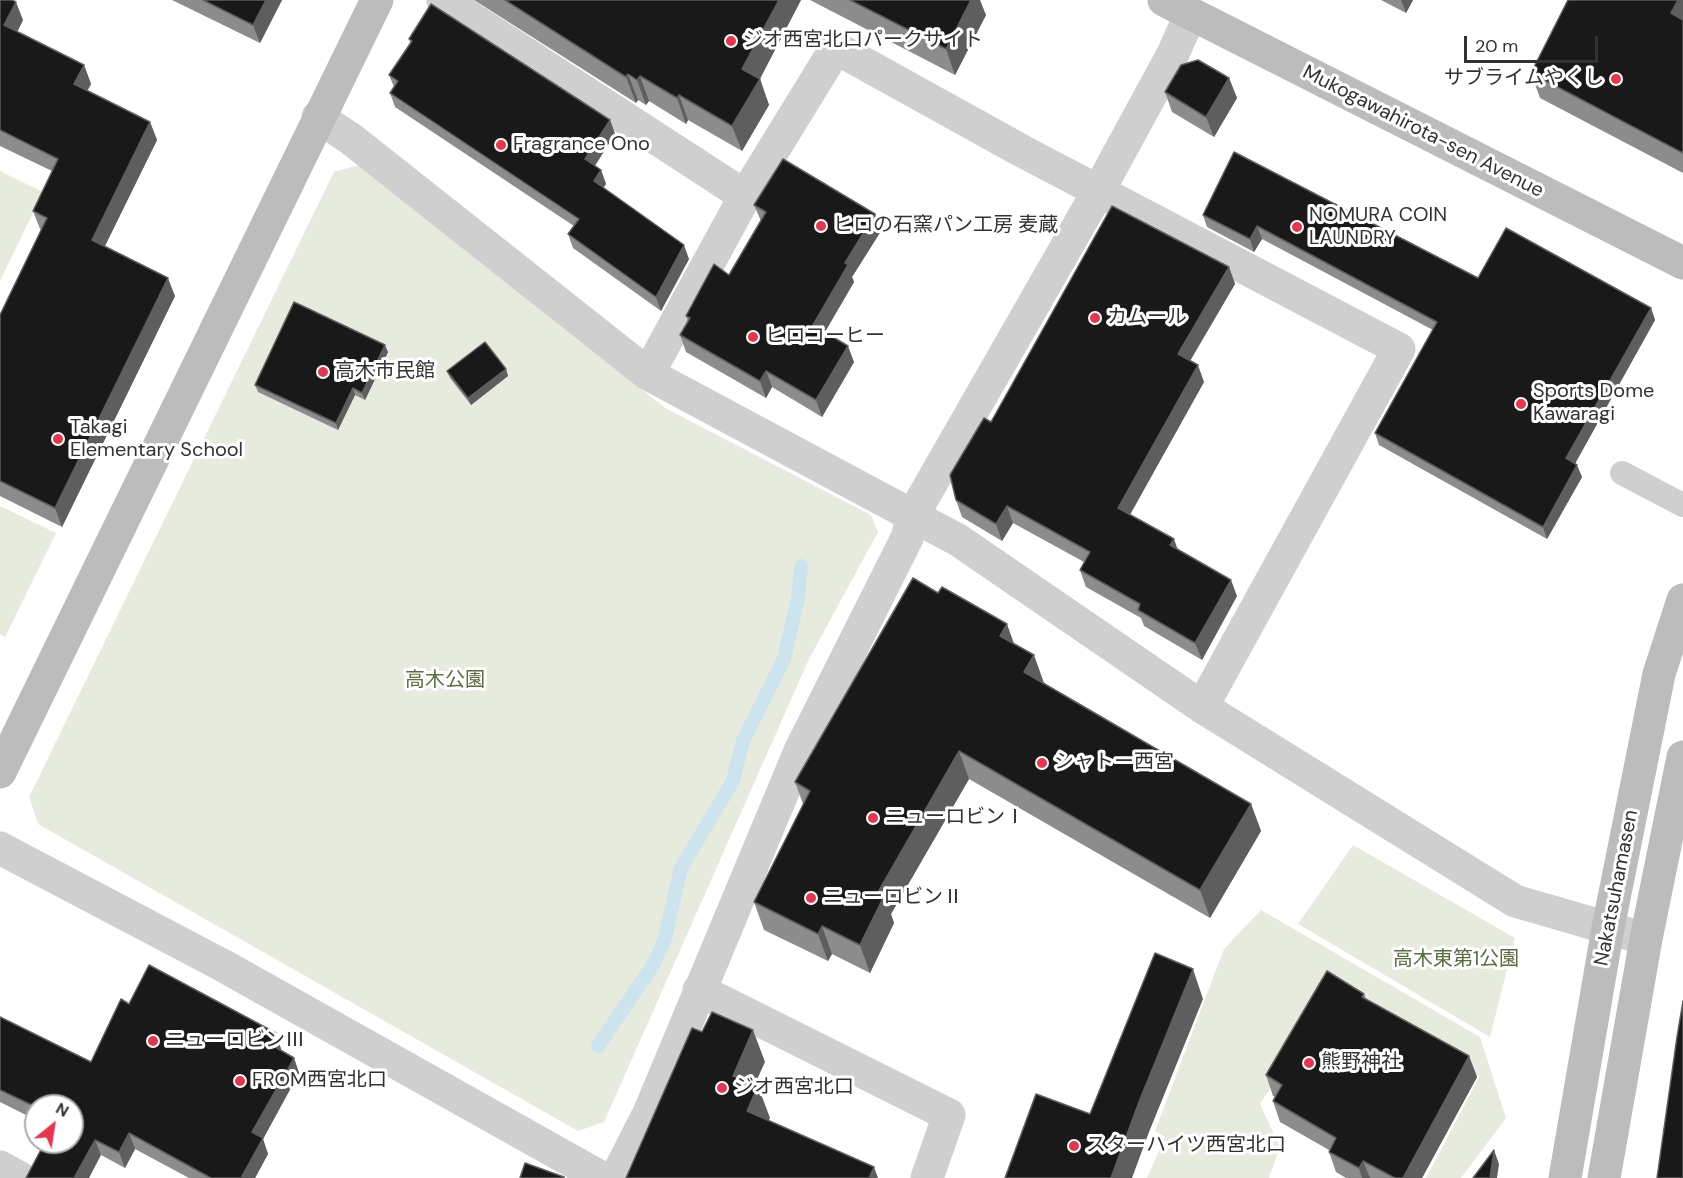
<!DOCTYPE html>
<html>
<head>
<meta charset="utf-8">
<style>
  body { margin:0 }
  #map { position:relative; width:1683px; height:1178px; overflow:hidden; background:#fff; font-family:"DM Sans",sans-serif }
  canvas { display:block }
  .north { position:absolute; left:24px; top:1094px; width:60px; height:60px; box-sizing:border-box; background:#fff; border:2px solid #adadad; border-radius:50%; rotate:30deg; font-size:16px; font-weight:700; line-height:24px; text-align:center; color:#323232 }
  .north::after { content:''; display:block; margin:auto; width:21px; height:27px; background:#e7354f; clip-path:polygon(50% 0,100% 100%,50% 72%,0 100%) }
  .scale { position:absolute; left:1464px; top:36px; width:134px; height:27px; box-sizing:border-box; border:3px solid #323232; border-top:0; padding-left:8px; font-size:18px; line-height:21px; white-space:nowrap; color:#323232; -webkit-text-stroke:4px #fff; paint-order:stroke }
</style>
</head>
<body>
<div id="map">
<canvas width="1683" height="1178"></canvas>
<div class="north">N</div>
<div class="scale">20 m</div>
</div>
<script>
const ctx = document.querySelector('canvas').getContext('2d');
ctx.lineJoin = 'round';
function fill(path, color) { ctx.fillStyle = color; ctx.fill(path, 'evenodd'); }
function stroke(path, color, width, dash) { ctx.strokeStyle = color; ctx.lineWidth = width; ctx.lineCap = dash ? 'butt' : 'round'; ctx.setLineDash(dash || []); ctx.stroke(path); }
function write(font, color, halo, rows, align = 'center') {
  ctx.font = font + ' "DM Sans","Noto Sans JP",sans-serif'; ctx.lineWidth = 6; ctx.setLineDash([]); ctx.textBaseline = 'middle'; ctx.strokeStyle = halo; ctx.fillStyle = color; for (const [text, x, y, turn = 0] of rows) {
    ctx.save(); ctx.translate(x, y); ctx.rotate((+turn || 0) * Math.PI / 180); ctx.textAlign = isNaN(turn) ? turn : align; if (halo) ctx.strokeText(text, 0, 0); ctx.fillText(text, 0, 0); ctx.restore();
  }
}
const green = new Path2D(`
  M358 165 665 408 871 515 878 532 809 659 604 1122 578 1131 38 824 29 797 334 172Z
  M0 171 43 192 0 281Z
  M0 506 56 533 5 637 0 634Z
  M1353 845 1515 938 1490 1037 1298 924Z
  M1261 910 1480 1037 1506 1118 1461 1178H1426L1480 1076 1380 1018 1336 985 1260 1104 1280 1147 1269 1178H1147L1165 1137 1155 1131 1224 949Z`);
const stream = new Path2D(`
  M598 1046 653 965 664 942 681 868 733 781 743 741 784 659 798 598 801 566`);
const lane = new Path2D(`
  M1622 473 1683 505`);
const street = new Path2D(`
  M443 0 745 196
  M318 117 351 139 648 374 958 540 1202 707 1515 901 1646 939
  M648 374 745 196 836 48 1022 151 1399 349 1202 707
  M0 848 222 965 602 1178
  M699 990 949 1115 927 1178
  M0 1167 20 1178
  M616 1178 649 1113 800 751 907 538 913 515 1099 190 1173 54 1190 15`);
const secondary = new Path2D(`
  M1164 0 1683 263
  M0 772 377 0
  M1565 1178 1608 928 1659 674 1683 600
  M1604 1178 1646 939 1683 757`);
const wall = new Path2D(`
  M0 0 23 20 17 32 84 65 91 84 87 91 150 122 157 140 105 246 175 296 62 527 0 496V315L42 230 40 229 33 211 52 171 0 146Z
  M172 0H282L260 43Z
  M474 0H801L760 79 769 105 742 151 688 120 686 124 649 101 646 105 638 100 636 103Z
  M810 0H971L986 15 955 75Z
  M1381 0H1413L1406 13Z
  M1683 0V173L1540 98 1531 73Z
  M409 39 610 120 615 134 595 166 601 170 606 184 603 188 689 259 661 311 573 248 568 234 574 226 395 107 390 93 394 87 389 75 411 44Z
  M1229 78 1237 98 1214 137 1172 112 1165 92Z
  M1234 152 1478 278 1651 308 1655 320 1575 463 1582 477 1547 539 1379 445 1375 433 1433 330 1262 239 1254 252 1207 227 1203 215Z
  M754 205 875 214 881 231 852 277 854 282 825 332 854 362 822 417 772 387 766 398 686 352 680 335 688 321 686 316 729 275 761 221Z
  M1229 267 1235 284 1190 361 1204 382 1130 515 1177 549 1237 596 1202 660 1144 626 1141 618 1086 587 1080 570 1084 562 1013 523 1002 541 962 517 956 500 991 422Z
  M388 352 365 400 355 395 338 430 258 392 255 385Z
  M506 369 508 376 471 405 450 378 447 371Z
  M938 593 1014 644 1044 683 1251 804 1261 831 1210 918 969 779 891 914 894 923 870 973 832 954 828 961 764 930 754 902 803 804 795 782Z
  M1364 994 1366 999 1469 1056 1477 1077 1422 1178H1346L1336 1172 1329 1152V1150L1280 1122 1273 1101 1275 1097 1273 1096 1266 1075Z
  M129 1004 276 1033 281 1049V1050L294 1058 299 1073 263 1139 268 1154 255 1178H189L135 1149 125 1168 101 1155 72 1106H36V1120L0 1102V1017L91 1062Z`);
const shadedWall = new Path2D(`
  M266 0H282L260 43 253 25Z
  M779 0H801L756 86 760 79 769 105 742 151 732 126 742 69Z
  M971 0H980L986 15 955 75 946 49Z
  M1401 0H1413L1406 13Z
  M1678 0H1683V32L1671 13Z
  M16 2 23 20 11 44 4 25Z
  M84 65 91 84 81 103 74 84Z
  M628 74 638 100 636 103 626 77Z
  M640 76 649 101 646 105 637 80Z
  M1229 78 1237 98 1214 137 1206 117Z
  M679 95 688 120 686 124 677 98Z
  M610 120 615 134 590 173 585 159Z
  M150 122 157 140 99 258 92 240Z
  M601 170 606 184 599 195 594 181Z
  M875 214 881 231 852 277 854 282 819 342 813 325 845 263Z
  M1257 226 1262 239 1254 252 1250 239Z
  M684 245 689 259 661 311 656 297Z
  M1229 267 1235 284 1184 371 1178 354Z
  M168 278 175 296 62 527 55 508Z
  M1651 308 1655 320 1571 471 1566 458Z
  M385 345 388 352 365 400 362 393Z
  M848 346 854 362 822 417 816 400Z
  M1198 365 1204 382 1124 525 1118 508Z
  M506 369 508 376 471 405 468 398Z
  M766 371 772 387 766 398 760 381Z
  M353 388 355 395 338 430 336 423Z
  M1577 465 1582 477 1547 539 1543 527Z
  M1007 506 1013 523 1002 541 996 524Z
  M1174 539 1180 556 1170 545Z
  M1231 580 1237 596 1202 660 1195 643Z
  M1007 624 1017 652 1000 636Z
  M1034 655 1044 683 1024 672Z
  M959 751 969 779 891 914 894 923 870 973 860 945 878 892Z
  M1251 804 1261 831 1210 918 1200 890Z
  M822 926 832 954 828 961 818 934Z
  M1193 969 1203 999 1149 1132 1132 1178H1111L1139 1102Z
  M753 1030 765 1062 744 1108 733 1076Z
  M276 1033 281 1049 276 1060 270 1044Z
  M1469 1056 1477 1077 1422 1178H1403Z
  M294 1058 299 1073 263 1139 268 1154 255 1178H241L252 1132Z
  M758 1086 770 1118 758 1143 747 1111Z
  M129 1133 135 1149 125 1168 119 1152Z
  M95 1140 101 1155 89 1178H74Z
  M1494 1150 1499 1164 1497 1178H1490Z
  M1363 1161 1370 1178H1362L1359 1168Z
  M874 1167 878 1178H869Z`);
const building = new Path2D(`
  M0 0H12L16 2 4 25 84 65 74 84 150 122 92 240 168 278 55 508 0 481V315L47 218 33 211 58 159 0 130Z
  M203 0H266L253 25Z
  M505 0H779L742 69 760 79 732 126 679 95 677 98 640 76 637 80 628 74 626 77Z
  M850 0H971L946 49Z
  M1568 0H1678L1671 13 1683 20V153L1531 73Z
  M431 4 610 120 585 159 601 170 594 181 684 245 656 297 568 234 579 219 390 93 398 81 389 75 412 41 409 39Z
  M1198 60 1229 78 1206 117 1165 92 1181 65Z
  M1234 152 1478 278 1506 228 1651 308 1566 458 1577 465 1543 527 1375 433 1437 322 1257 226 1250 239 1203 215Z
  M783 159 875 214 845 263 848 265 813 325 848 346 816 400 766 371 760 381 680 335 690 318 686 316 714 264 729 275 766 212 754 205Z
  M1112 206 1229 267 1178 354 1198 365 1118 508 1174 539 1170 545 1231 580 1195 643 1138 610 1140 604 1080 570 1090 552 1007 506 996 524 956 500 950 475 984 418 991 422Z
  M294 302 385 345 362 393 353 388 336 423 255 385Z
  M485 342 506 369 468 398 447 371Z
  M913 578 938 593 942 587 1007 624 1000 636 1034 655 1024 672 1251 804 1200 890 959 751 878 892 884 896 860 945 822 926 818 934 754 902 810 791 795 782Z
  M1155 953 1193 969 1139 1102 1111 1178H1005L1036 1094 1090 1114Z
  M149 965 276 1033 270 1044 294 1058 252 1132 263 1138 241 1178H211L129 1133 119 1152 95 1140 74 1178H26L45 1142H72V1106H36V1107L0 1090V1017L91 1062 121 999 129 1004Z
  M1327 971 1364 994 1362 997 1469 1056 1403 1178H1395L1363 1161 1359 1168 1329 1152 1336 1138 1273 1101 1282 1085 1266 1075Z
  M1683 1001V1178H1657L1677 1037Z
  M712 1012 753 1030 733 1076 758 1086 747 1111 874 1167 869 1178H626L692 1028 702 1032Z
  M1494 1150 1490 1178H1473Z
  M525 1163 564 1177V1178H520Z`);
const markers = [
  [731,41,6,"#e7354f"],
  [1616,79,6,"#e7354f"],
  [501,145,6,"#e7354f"],
  [821,226,6,"#e7354f"],
  [1297,227,6,"#e7354f"],
  [1095,318,6,"#e7354f"],
  [753,337,6,"#e7354f"],
  [323,372,6,"#e7354f"],
  [1521,404,6,"#e7354f"],
  [58,439,6,"#e7354f"],
  [1042,763,6,"#e7354f"],
  [873,818,6,"#e7354f"],
  [811,898,6,"#e7354f"],
  [153,1041,6,"#e7354f"],
  [1309,1063,6,"#e7354f"],
  [240,1081,6,"#e7354f"],
  [722,1088,6,"#e7354f"],
  [1074,1146,6,"#e7354f"]
];
const poiNames = [
  ["ジオ西宮北口パークサイト",743,41],
  ["サブライムやくし",1604,79,"right"],
  ["Fragrance Ono",513,145],
  ["NOMURA COIN",1309,216],
  ["LAUNDRY",1309,239],
  ["ヒロの石窯パン工房 麦蔵",833,226],
  ["カムール",1107,318],
  ["ヒロコーヒー",765,337],
  ["高木市民館",335,372],
  ["Sports Dome",1533,392],
  ["Kawaragi",1533,415],
  ["Takagi",70,428],
  ["Elementary School",70,451],
  ["シャトー西宮",1054,763],
  ["ニューロビンⅠ",885,818],
  ["ニューロビンⅡ",823,898],
  ["ニューロビンⅢ",165,1041],
  ["熊野神社",1321,1063],
  ["FROM西宮北口",252,1081],
  ["ジオ西宮北口",734,1088],
  ["スターハイツ西宮北口",1086,1146]
];
const streetNames = [
  ["Mukogawahirota-sen Avenue",1423,132,27],
  ["Nakatsuhamasen",1617,888,-79]
];
const parkNames = [
  ["高木公園",445,681],
  ["高木東第1公園",1456,960]
];
fill(green, '#e6ebdd');
stroke(stream, '#cde3ee', 14);
stroke(lane, '#cfcfcf', 24);
stroke(street, '#cfcfcf', 33);
stroke(secondary, '#bcbcbc', 33);
fill(wall, '#8c8c8c');
fill(shadedWall, '#5e5e5e');
fill(building, '#191919');
stroke(building, '#5e5e5e', 1.5);
for (const [x, y, r, color] of markers) { const dot = new Path2D(); dot.arc(x, y, r, 0, 2 * Math.PI); ctx.fillStyle = color; ctx.fill(dot); stroke(dot, '#fff', 2); }
write('20px', '#323232', '#fff', poiNames, 'left');
write('20px', '#323232', '#fff', streetNames);
write('20px', '#586f3e', '#fff', parkNames);
</script>
</body>
</html>
